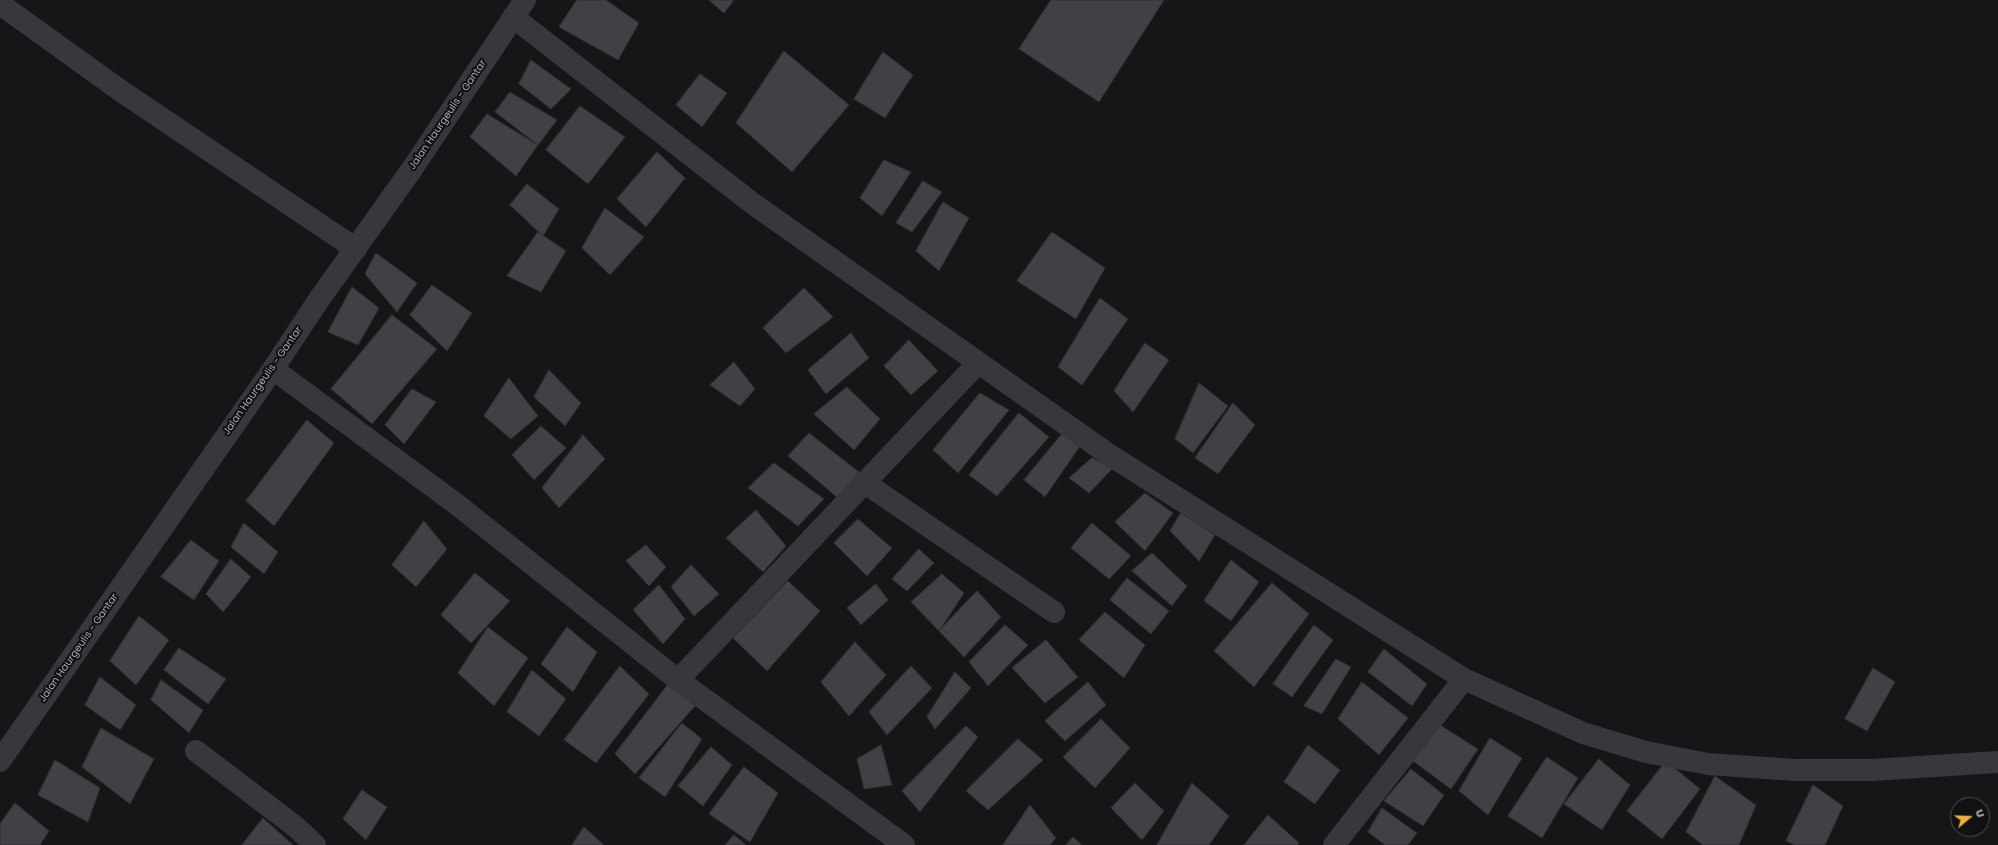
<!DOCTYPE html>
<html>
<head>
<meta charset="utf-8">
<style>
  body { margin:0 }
  #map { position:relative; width:1998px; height:845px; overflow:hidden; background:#161618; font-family:Poppins,sans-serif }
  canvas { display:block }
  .north { position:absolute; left:1950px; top:797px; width:40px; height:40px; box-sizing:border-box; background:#111113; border:1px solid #4d4f55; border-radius:50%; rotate:71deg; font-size:11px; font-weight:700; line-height:16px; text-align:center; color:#a8adb8 }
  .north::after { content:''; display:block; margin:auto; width:14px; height:18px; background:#f2b134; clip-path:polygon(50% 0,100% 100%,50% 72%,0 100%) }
</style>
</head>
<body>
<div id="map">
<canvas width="1998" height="845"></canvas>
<div class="north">U</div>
</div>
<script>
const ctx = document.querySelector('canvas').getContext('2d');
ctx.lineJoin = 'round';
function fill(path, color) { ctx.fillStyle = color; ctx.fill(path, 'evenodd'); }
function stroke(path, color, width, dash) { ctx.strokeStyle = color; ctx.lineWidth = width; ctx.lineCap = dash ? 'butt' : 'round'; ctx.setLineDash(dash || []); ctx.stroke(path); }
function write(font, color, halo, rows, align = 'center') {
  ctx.font = font + ' Poppins,sans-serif'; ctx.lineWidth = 4; ctx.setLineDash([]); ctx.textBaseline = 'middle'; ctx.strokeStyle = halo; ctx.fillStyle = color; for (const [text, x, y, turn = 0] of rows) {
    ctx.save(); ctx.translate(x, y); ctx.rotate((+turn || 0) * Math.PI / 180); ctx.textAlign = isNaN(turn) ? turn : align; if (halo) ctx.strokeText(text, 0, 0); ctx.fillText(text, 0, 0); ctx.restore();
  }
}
const building = new Path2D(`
  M577 0H606L639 23 618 60 559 27Z
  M709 0H734L724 13Z
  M1051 0H1164L1099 102 1019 49Z
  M784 51 849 105 792 172 736 123Z
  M883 52 913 75 885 118 854 99Z
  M531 60 571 89 551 109 519 84Z
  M700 74 727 93 702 127 676 105Z
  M510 92 557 120 538 145 495 112Z
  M580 106 625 137 588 184 546 150Z
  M487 114 538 145 516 176 470 137Z
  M657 152 685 178 646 227 617 199Z
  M884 160 911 172 882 216 860 198Z
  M923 181 942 192 912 232 896 223Z
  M527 184 559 209 543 236 510 205Z
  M943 202 969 218 939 271 916 251Z
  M605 208 644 237 610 275 582 248Z
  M538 232 566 251 541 292 507 276Z
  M1052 232 1105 268 1076 319 1017 281Z
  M376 253 417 283 397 312 365 274Z
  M432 285 472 313 447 351 410 315Z
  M352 287 379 308 358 345 328 332Z
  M804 288 833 317 786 353 763 328Z
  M1100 298 1128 319 1082 385 1058 367Z
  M392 315 437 349 372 424 331 389Z
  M851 333 869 358 826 394 808 370Z
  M909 340 938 371 911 395 884 366Z
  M1145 343 1169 360 1133 412 1114 391Z
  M734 362 755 389 740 406 710 385Z
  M549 370 581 403 565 426 534 397Z
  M509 378 538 416 511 439 484 416Z
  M1199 383 1228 406 1193 453 1175 439Z
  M847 387 880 419 854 450 814 414Z
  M412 389 436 402 404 444 385 425Z
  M980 393 1009 410 958 473 933 450Z
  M1233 403 1255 425 1218 474 1195 458Z
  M1019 413 1049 437 997 496 969 475Z
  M307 420 334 443 274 526 246 501Z
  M541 426 566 448 534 480 512 455Z
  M809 433 859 472 838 498 788 456Z
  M1062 434 1080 446 1045 497 1024 480Z
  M583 435 605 459 559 508 542 488Z
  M1092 458 1113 468 1089 493 1069 478Z
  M774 463 824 499 798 526 748 488Z
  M1145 493 1173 513 1145 551 1115 522Z
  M756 510 786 546 763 572 726 538Z
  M1181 513 1215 535 1199 561 1170 531Z
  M858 519 892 548 867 576 834 543Z
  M424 521 447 549 416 587 392 565Z
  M244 523 278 552 264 574 231 547Z
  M1092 523 1131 556 1109 579 1071 548Z
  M191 540 219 561 194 600 161 577Z
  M646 545 666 567 649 586 626 561Z
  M919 549 934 563 907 591 892 579Z
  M1152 553 1187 586 1172 606 1132 571Z
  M231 559 251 577 223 612 206 594Z
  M1231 560 1259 582 1231 621 1204 601Z
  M691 565 719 594 694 616 671 587Z
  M475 573 510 601 471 643 441 615Z
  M942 574 964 593 939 631 911 602Z
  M1127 578 1169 611 1151 634 1110 600Z
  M788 581 820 611 767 671 733 638Z
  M1272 583 1309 614 1254 687 1214 651Z
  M876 584 888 600 861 625 847 608Z
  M659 585 685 619 663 644 633 610Z
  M977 591 1001 617 964 657 939 631Z
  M1105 612 1145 645 1124 678 1079 640Z
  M139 616 169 640 136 685 110 661Z
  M1005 625 1028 645 988 686 969 662Z
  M1314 625 1333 640 1292 697 1273 684Z
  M488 627 528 658 494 706 458 673Z
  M567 627 597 652 573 692 541 664Z
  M1046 640 1078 677 1045 703 1012 668Z
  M855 642 886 675 849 716 821 682Z
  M179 648 226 679 208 704 164 670Z
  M1384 649 1427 684 1412 706 1368 672Z
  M1336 659 1351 667 1322 714 1304 706Z
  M620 666 649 694 596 763 564 740Z
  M911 666 932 688 887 735 869 712Z
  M1873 668 1895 682 1867 731 1845 719Z
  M532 670 566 699 539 736 507 712Z
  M955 672 971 688 935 729 927 717Z
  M100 677 136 705 120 730 85 705Z
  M161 680 203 710 189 733 151 700Z
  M1088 682 1106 705 1065 741 1045 721Z
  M1362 682 1408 718 1379 755 1338 719Z
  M669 683 695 706 635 774 615 754Z
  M1101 719 1130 748 1095 788 1063 757Z
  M682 723 702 739 665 797 639 778Z
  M1440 725 1478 749 1451 789 1413 761Z
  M966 726 978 737 920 812 902 791Z
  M101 728 154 759 130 804 82 767Z
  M1490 738 1522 758 1488 815 1459 791Z
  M1018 739 1043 760 988 810 966 791Z
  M881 745 892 785 864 789 857 759Z
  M1308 745 1340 770 1315 804 1284 782Z
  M711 747 732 765 703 806 678 786Z
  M1547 757 1578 778 1542 838 1508 816Z
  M1599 759 1630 785 1602 830 1564 804Z
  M55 760 100 788 88 822 38 795Z
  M1666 761 1700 789 1662 839 1627 811Z
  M744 767 778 793 750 842 709 814Z
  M1411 769 1444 795 1423 826 1384 801Z
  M1715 776 1756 805 1739 845H1703L1686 832Z
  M1135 783 1164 811 1142 840 1111 808Z
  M1192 783 1229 816 1209 845H1157Z
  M1813 785 1843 806 1825 845H1795L1786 841Z
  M362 790 387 807 366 840 343 819Z
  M15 803 49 831 40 845H0V824Z
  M1030 805 1056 838 1050 845H1003Z
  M1382 808 1417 833 1408 845H1385L1368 832Z
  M1268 815 1299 843 1297 845H1244Z
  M263 818 293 845H242Z
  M584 827 604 845H572Z
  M734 835 746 845H725Z
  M1073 837 1082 845H1066Z`);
const minor = new Path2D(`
  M0 4 121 91 356 249
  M513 17 752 203 1108 454 1464 679 1583 733 1646 752 1708 764 1795 770H1872L1998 762
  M273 369 455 503 678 680 904 845
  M865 483 1054 612
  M678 680 978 363
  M196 751 296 827 315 845
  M1334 845 1464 679`);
const tertiary = new Path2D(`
  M0 761 273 369 320 298 412 169 525 0`);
const streetNames = [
  ["Jalan Haurgeulis - Gantar",448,115,-56],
  ["Jalan Haurgeulis - Gantar",263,381,-55],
  ["Jalan Haurgeulis - Gantar",79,648,-55]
];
fill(building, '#404145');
stroke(building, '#303034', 1);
stroke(minor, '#37383d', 22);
stroke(tertiary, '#37383d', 22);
write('10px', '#a8adb8', '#111113', streetNames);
</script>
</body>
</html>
